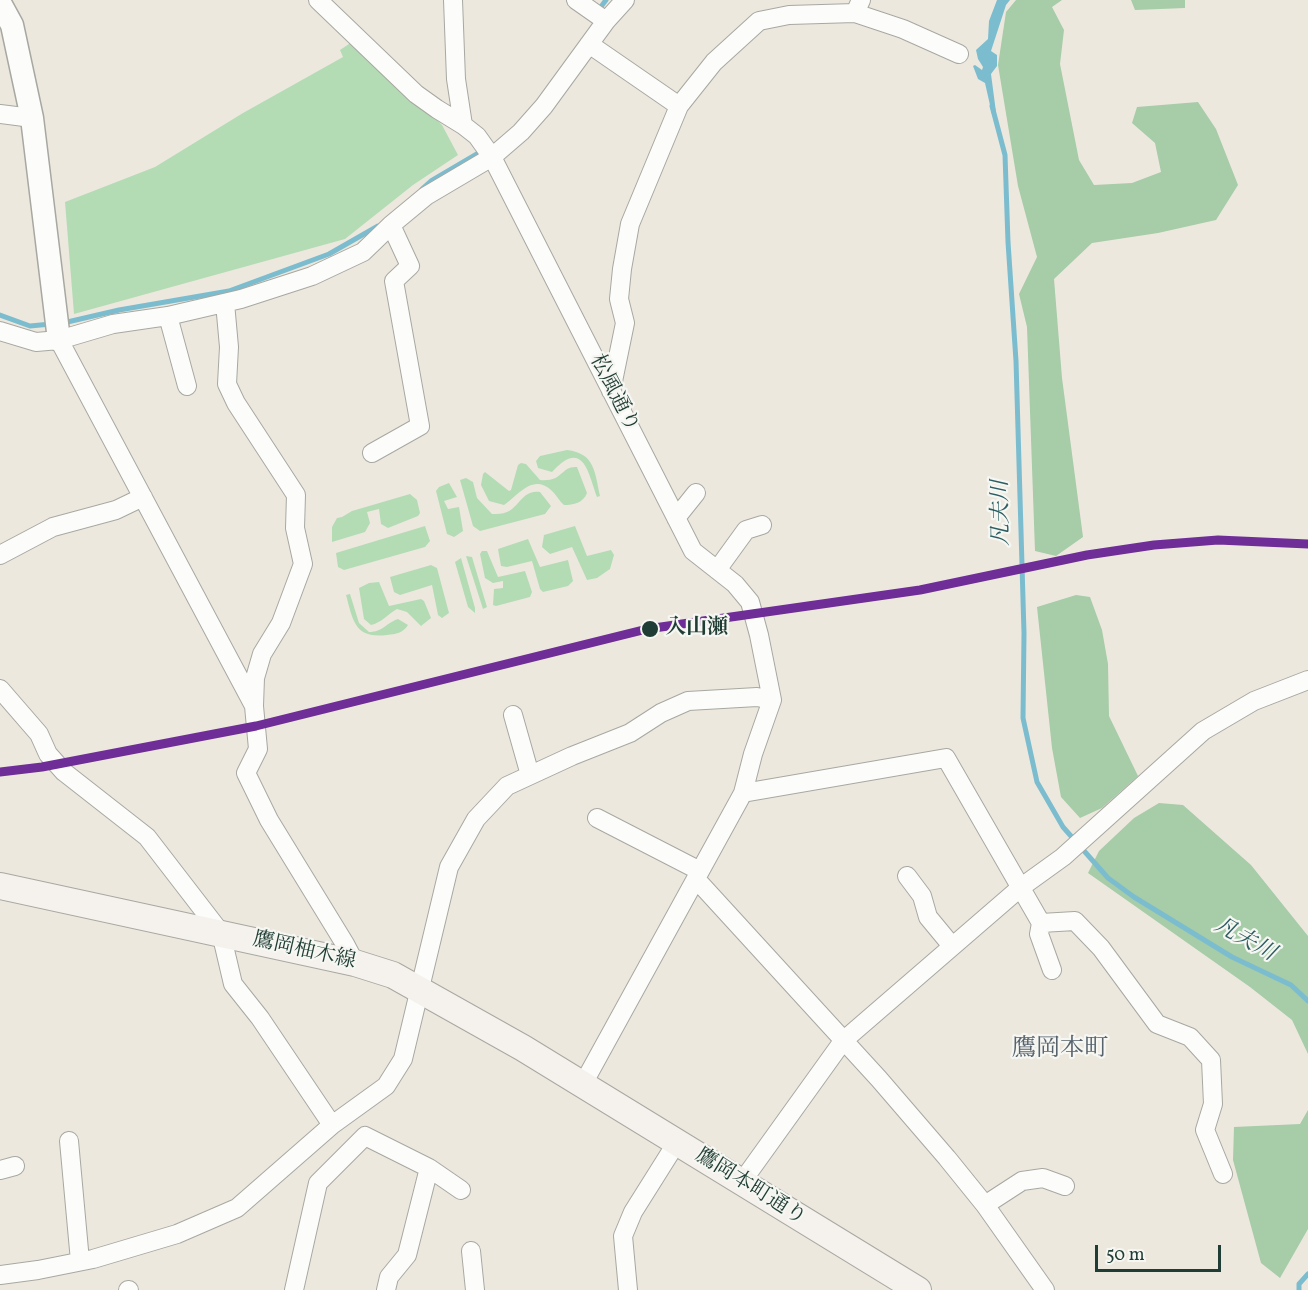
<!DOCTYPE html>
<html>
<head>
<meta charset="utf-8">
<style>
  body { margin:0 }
  #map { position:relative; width:1308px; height:1290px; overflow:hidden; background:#ede8de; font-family:Vollkorn,serif }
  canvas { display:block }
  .scale { position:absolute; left:1095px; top:1245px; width:126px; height:27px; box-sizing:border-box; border:3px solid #1f3d34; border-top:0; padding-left:8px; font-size:18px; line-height:21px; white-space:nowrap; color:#1f3d34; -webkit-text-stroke:4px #f6f6f2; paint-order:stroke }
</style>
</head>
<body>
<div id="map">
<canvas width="1308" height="1290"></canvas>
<div class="scale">50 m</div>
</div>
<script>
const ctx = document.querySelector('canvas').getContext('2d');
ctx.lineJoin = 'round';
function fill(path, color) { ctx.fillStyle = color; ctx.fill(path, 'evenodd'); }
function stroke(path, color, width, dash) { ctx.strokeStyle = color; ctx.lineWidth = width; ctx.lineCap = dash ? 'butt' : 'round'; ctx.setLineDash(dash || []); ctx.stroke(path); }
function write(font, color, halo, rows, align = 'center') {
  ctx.font = font + ' Vollkorn,"Noto Serif JP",serif'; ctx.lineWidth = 4.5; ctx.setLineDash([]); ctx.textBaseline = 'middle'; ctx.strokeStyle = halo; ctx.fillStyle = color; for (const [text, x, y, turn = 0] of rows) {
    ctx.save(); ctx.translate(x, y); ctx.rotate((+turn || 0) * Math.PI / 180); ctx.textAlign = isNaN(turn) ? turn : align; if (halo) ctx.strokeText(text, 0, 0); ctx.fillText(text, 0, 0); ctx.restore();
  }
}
const green = new Path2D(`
  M355 40 442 125 458 155 413 185 345 239 74 314 65 202 155 167 243 113 343 57 340 50Z
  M567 450C595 453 595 473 600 496L597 497C588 472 583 438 552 472L538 468 536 461 540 456Z
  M521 463 526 464 540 480C564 482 560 466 577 467L587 493C583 503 574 505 564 505 559 501 556 494 551 490 533 473 517 496 504 505L489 501 481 485 483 474 485 472 509 491 511 490 518 465Z
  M466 478 473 482 477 498 492 514C497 514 502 514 507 512 520 506 523 489 540 492L551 506 545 514 480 531 473 526 460 480Z
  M449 483 457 497 444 501 448 509 459 507 463 531 454 537 447 534 436 491 439 487Z
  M410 494 417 500 420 513 418 516 388 528 381 524 379 509 367 512 370 523 365 532 332 542V527L337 518 342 517 352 511Z
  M425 526 430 541 425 547 344 570 338 567 336 553Z
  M575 526 587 556 611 550 614 555 610 569 597 578 587 580 572 547 550 554 542 547 544 535Z
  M528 539 540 567 568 560 573 581 568 586 543 592 540 589 532 561 507 567 501 566 498 549Z
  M482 551H487L498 577 525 571 532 592 530 597 496 606 493 605 494 589 503 588V581L493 583 485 578 480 554Z
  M466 556 472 557 487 607 483 609Z
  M461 558 475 608V613L468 607 455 562Z
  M431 565 437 568 449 613 442 618 438 615 432 585 400 595 394 592 390 577Z
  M379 582 389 606 421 599 424 601 431 618 421 626 407 612 397 609C388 614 381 623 371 625L364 619 359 588 369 583Z
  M350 594 359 623 369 632C383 632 386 623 398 619L408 625C403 633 396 634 387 635 355 639 353 621 346 595Z`);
const forest = new Path2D(`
  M1016 0H1062L1052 7 1064 30 1060 64 1079 160 1094 185 1132 183 1161 172 1155 143 1132 123 1137 107 1198 102 1216 129 1238 185 1216 220 1158 233 1092 243 1054 279 1062 378 1083 537 1056 556 1035 551 1027 327 1019 294 1037 257 1018 186 998 65 1006 12Z
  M1131 0H1185V8L1135 10Z
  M1076 595 1090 597 1102 630 1108 664 1109 716 1138 776 1102 808 1080 818 1061 797 1052 748 1037 607Z
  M1159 803 1183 805 1251 865 1308 936V1054L1292 1020 1250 987 1088 873 1099 851 1134 818Z
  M1308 1110V1229L1280 1278 1261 1263 1233 1160 1234 1127 1300 1124Z`);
const water = new Path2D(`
  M997 0H1010L1006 5 991 51 997 55V66L991 74 996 112 992 114 985 83 978 79 973 66 975 65 982 70 983 67 978 59 976 50 988 39 989 21Z`);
const stream = new Path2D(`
  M600 8 606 0
  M992 106 1005 155 1008 242 1016 361 1024 633 1023 718 1037 782 1063 827 1108 878 1134 897 1232 957 1291 985 1308 1001
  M422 189 431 181 482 151
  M0 315 30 326 51 324
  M63 323 119 310 229 291 329 254 378 226
  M1299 1290V1284L1308 1274`);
const minor = new Path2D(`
  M318 0 416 94 437 109 463 125
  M453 0 456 79 463 125 477 136 492 157 693 551 735 584 750 602 759 635 772 700 753 754 743 793 583 1084
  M576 0 606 21
  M855 13 903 29 959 54
  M589 44 679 106
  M0 114 32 118
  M225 303 229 347 227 384 236 403 296 495 295 528 303 564 281 623 262 654 255 678 254 706 258 749 246 773 269 820 345 944 355 963
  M168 316 187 386
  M0 331 36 342 59 340 113 324 168 316 241 299 312 276 363 252 391 225 426 196 492 157 521 132 544 106 606 21 625 0
  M59 340 253 704
  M611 391 625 323 619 299 622 269 630 224 679 106 714 62 759 21 789 15 855 13 861 0
  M372 453 420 426 394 281 410 266 391 225
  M676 518 696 493
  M0 555 53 527 116 510 143 497
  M717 570 746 530 762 525
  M0 689 39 734 48 754 64 772 147 837 221 933 233 984 260 1018 332 1125
  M513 715 530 775
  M743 793 946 758 1041 923 1039 934 1052 970
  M597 818 700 871
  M907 876 922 896 928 917 952 946
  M696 879 879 1079 947 1158 985 1205 1045 1290
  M1041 923 1075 921 1101 948 1157 1024 1190 1037 1211 1060 1213 1104 1205 1130 1223 1174
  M69 1141 80 1261
  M429 1168 461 1190
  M0 1170 15 1166
  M741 1183 843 1041 1020 888 1063 857 1203 731 1254 701 1308 680
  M985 1205 1022 1181 1043 1178 1065 1186
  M471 1251 475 1290
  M0 1275 38 1270 93 1259 177 1234 237 1208 332 1125 386 1086 403 1059 449 867 476 819 507 786 572 756 630 733 661 713 688 701 757 697 772 700
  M128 1290H129
  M294 1290 318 1183 365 1136 429 1168 407 1255 389 1277 386 1290
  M628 1290 623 1236 633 1212 677 1142`);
const tertiary = new Path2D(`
  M0 3 12 25 32 118 59 340`);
const secondary = new Path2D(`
  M0 886 355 963 393 975 523 1048 918 1290`);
const rail1 = new Path2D(`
  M0 772 42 767 256 726 647 629 920 590 1087 555 1154 545 1218 540 1308 544`);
const markers = [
  [650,629,9,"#1f3d34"]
];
const streetNames = [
  ["松風通り",613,394,63],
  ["鷹岡柚木線",304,952,13],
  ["鷹岡本町通り",750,1188,32]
];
const stopNames = [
  ["入山瀬",665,629]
];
const waterNames = [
  ["凡夫川",1003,513,-91],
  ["凡夫川",1244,941,29]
];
const quarterNames = [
  ["鷹岡本町",1060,1051]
];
fill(green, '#b3dcb4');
fill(forest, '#a6cca8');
fill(water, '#7bbdcf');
stroke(stream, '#7bbdcf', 5);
stroke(minor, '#a8a8a2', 20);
stroke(tertiary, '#a8a8a2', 25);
stroke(secondary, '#a8a8a2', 28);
stroke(minor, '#fcfcfa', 18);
stroke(tertiary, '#fcfcfa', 22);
stroke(secondary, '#f5f1ec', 26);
stroke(rail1, '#6f2d98', 9);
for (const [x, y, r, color] of markers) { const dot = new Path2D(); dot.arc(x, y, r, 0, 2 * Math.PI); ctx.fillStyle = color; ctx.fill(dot); stroke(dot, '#f6f6f2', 2); }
write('21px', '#1f3d34', '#f6f6f2', streetNames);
write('bold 21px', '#1f3d34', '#f6f6f2', stopNames, 'left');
write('italic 22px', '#2c5e61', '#f6f6f2', waterNames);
write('24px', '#56636c', '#f6f6f2', quarterNames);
</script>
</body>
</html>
